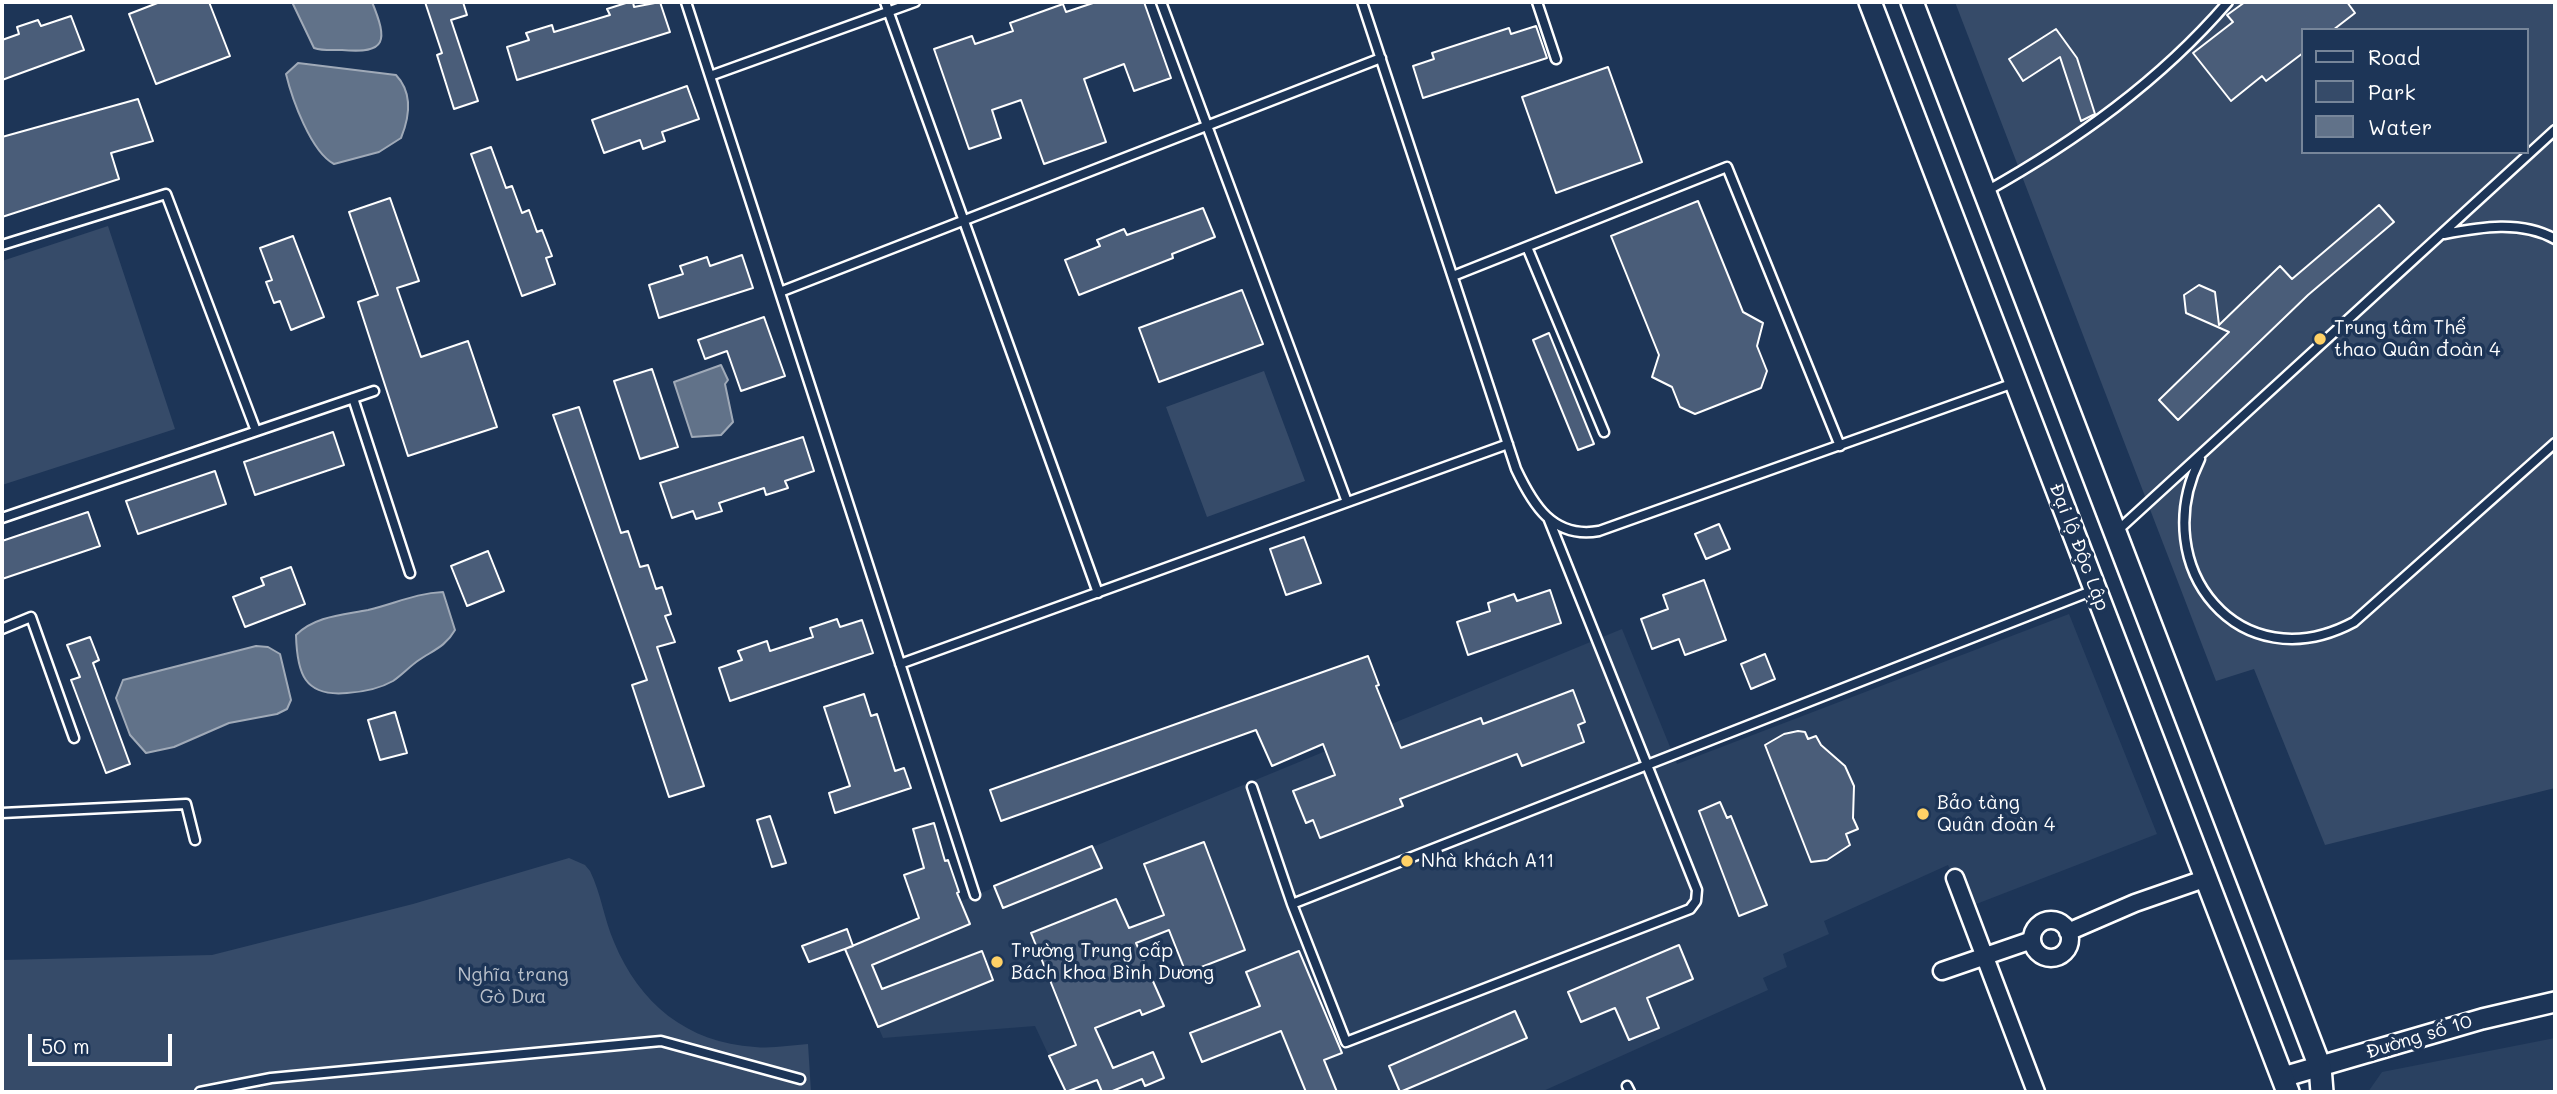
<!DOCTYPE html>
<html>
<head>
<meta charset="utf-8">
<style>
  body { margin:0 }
  #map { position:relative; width:2557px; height:1094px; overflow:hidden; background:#1d3557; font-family:Mali,sans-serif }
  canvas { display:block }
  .frame { position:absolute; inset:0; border:4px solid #fff; pointer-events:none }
  .legend { position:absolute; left:2301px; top:28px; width:228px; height:126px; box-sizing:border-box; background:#1d3557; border:2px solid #77869a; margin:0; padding:9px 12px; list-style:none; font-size:21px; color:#fff }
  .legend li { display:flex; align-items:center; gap:14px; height:35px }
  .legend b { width:35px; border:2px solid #77869a }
  .scale { position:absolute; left:28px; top:1034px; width:144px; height:32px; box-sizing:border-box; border:4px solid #fff; border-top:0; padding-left:9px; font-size:21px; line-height:24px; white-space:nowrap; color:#fff; -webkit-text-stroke:5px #1d3557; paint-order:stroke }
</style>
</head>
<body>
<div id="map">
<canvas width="2557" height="1094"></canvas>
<div class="frame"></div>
<ul class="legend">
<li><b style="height:9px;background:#1d3557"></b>Road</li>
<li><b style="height:19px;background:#364b69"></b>Park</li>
<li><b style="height:19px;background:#617289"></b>Water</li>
</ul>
<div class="scale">50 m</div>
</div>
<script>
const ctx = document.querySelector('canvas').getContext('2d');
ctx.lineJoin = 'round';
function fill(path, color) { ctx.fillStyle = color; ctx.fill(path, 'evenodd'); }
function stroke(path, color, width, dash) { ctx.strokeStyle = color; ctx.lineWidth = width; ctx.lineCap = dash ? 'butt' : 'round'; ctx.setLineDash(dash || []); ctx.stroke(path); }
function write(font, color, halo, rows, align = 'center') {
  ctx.font = font + ' Mali,sans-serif'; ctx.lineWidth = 7; ctx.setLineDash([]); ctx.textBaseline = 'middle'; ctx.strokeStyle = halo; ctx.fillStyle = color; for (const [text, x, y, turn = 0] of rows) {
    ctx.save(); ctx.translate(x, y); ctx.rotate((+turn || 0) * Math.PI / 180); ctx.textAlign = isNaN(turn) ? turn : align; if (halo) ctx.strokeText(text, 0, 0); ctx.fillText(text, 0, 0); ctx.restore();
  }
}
const built = new Path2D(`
  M2069 614 2157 834 1966 908 1948 865 1824 921 1829 934 1783 954 1787 967 1763 978 1768 990 1541 1092H1066L1035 1026 883 1038 845 949 1622 629 1677 764Z
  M2555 1038V1092H2368L2382 1072Z`);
const green = new Path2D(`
  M1955 2H2555V788L2325 845 2254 669 2216 681ZM2303 30H2527V152H2303Z
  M108 226 175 429 2 485V261Z
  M1264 371 1305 481 1207 517 1166 407Z
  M569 858 585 865 590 871C601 893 604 919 614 942 639 1003 687 1043 755 1047 772 1049 791 1045 808 1044L811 1092H2V960L212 955 413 904Z`);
const water = new Path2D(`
  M292 2H372C388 41 387 54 342 50 332 50 323 51 314 48Z
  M298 63 396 75C413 93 410 116 401 138L379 152 334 164C311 152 292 99 286 74Z
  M721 365 728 380 725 384 733 422 721 435 692 437 674 382Z
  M443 592 455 630C446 646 434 650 419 660 410 666 402 675 393 681 379 689 363 692 347 693 304 697 297 673 296 635 315 616 343 615 368 610 394 604 416 593 443 592Z
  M256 646 268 647 280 654 291 700 287 709 277 714 229 723 174 747 146 753 130 735 116 698 123 680Z`);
const building = new Path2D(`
  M160 2H209L230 56 156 84 129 14Z
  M425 2H463L467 15 451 20 478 101 454 109 437 55 442 53Z
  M629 2H633L634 7 660 2 670 32 517 80 507 47 529 40 526 33 552 25 554 32 610 15 607 9Z
  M1096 2H1144L1171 78 1134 91 1124 64 1084 79 1106 142 1044 164 1021 100 992 110 1001 138 969 149 934 49 972 36 975 44 1013 31 1010 23 1063 4 1066 12Z
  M2245 2H2347L2355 13 2333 30H2303V53L2266 81 2262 76 2231 101 2193 53 2233 22 2227 15Z
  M71 16 84 50 2 80V40L19 34 17 27 38 20 41 26Z
  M1536 26 1547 58 1423 98 1413 66 1434 59 1432 53 1509 28 1511 34Z
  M2056 29 2077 58 2095 114 2081 121 2060 57 2023 81 2009 59Z
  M1608 67 1642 162 1556 193 1522 97Z
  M687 86 699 119 662 132 665 141 643 149 640 140 604 153 592 120Z
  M138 99 153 141 111 153 119 179 2 217V137Z
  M491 147 506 188 512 186 522 213 529 210 537 232 542 230 552 256 546 258 555 284 522 296 471 154Z
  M390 198 419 281 397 288 421 357 468 341 497 427 408 456 358 302 378 295 349 212Z
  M1698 201 1743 312 1763 323 1757 346 1767 371 1761 388 1695 414 1680 407 1672 387 1652 377 1659 355 1611 236Z
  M2379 205 2394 222 2308 295 2178 420 2159 400 2229 332 2186 313 2184 295 2199 285 2215 292 2219 325 2280 266 2292 279Z
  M1203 208 1215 237 1172 254 1173 258 1079 295 1065 260 1100 246 1097 240 1124 229 1127 235Z
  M293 236 324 317 291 330 280 301 274 303 266 282 272 280 260 248Z
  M742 255 753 288 659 318 649 285 683 274 680 266 707 257 710 266Z
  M1242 290 1263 344 1159 382 1139 328Z
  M764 317 785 376 741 391 727 351 705 359 698 340Z
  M1549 333 1594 444 1578 450 1533 340Z
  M652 369 678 447 640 459 614 381Z
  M579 407 621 533 628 531 640 567 648 565 656 589 662 587 671 614 665 616 675 642 657 647 704 786 669 797 632 685 647 680 553 415Z
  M333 432 344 465 255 495 244 462Z
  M803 437 814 471 785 481 788 488 766 495 764 488 719 503 722 511 696 519 693 511 672 518 660 483Z
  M215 471 226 504 138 534 126 501Z
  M88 512 100 546 2 579V541Z
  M1719 524 1730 549 1706 559 1695 534Z
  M1304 537 1321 583 1286 595 1270 549Z
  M488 551 504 591 467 606 451 566Z
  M291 567 305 604 245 627 233 597 264 585 261 578Z
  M1704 580 1726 640 1685 655 1679 639 1652 649 1641 619 1668 609 1663 595Z
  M1550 590 1561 623 1468 655 1457 622 1490 611 1488 603 1514 594 1517 601Z
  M837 619 840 627 862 620 873 653 730 701 719 668 742 660 738 651 767 641 770 651 813 637 810 628Z
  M90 637 99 660 93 663 130 764 106 773 71 680 80 677 67 645Z
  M1765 654 1775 679 1751 689 1741 664Z
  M1368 656 1379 685 1376 686 1401 748 1481 718 1483 724 1573 690 1585 722 1578 725 1584 742 1522 766 1517 754 1400 799 1403 806 1320 838 1313 820 1306 823 1293 791 1335 775 1323 744 1272 766 1256 730 1001 821 990 790Z
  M864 694 871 716 877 714 895 771 904 768 911 788 835 813 829 793 850 786 824 707Z
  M395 712 407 753 380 760 368 720Z
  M1798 731 1805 732 1808 739 1816 736 1821 745 1845 766 1854 786 1853 818 1858 829 1846 834 1850 845 1827 860 1811 862 1765 745 1784 734Z
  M1720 802 1727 818 1731 816 1767 905 1739 916 1699 811Z
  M770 816 786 863 772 867 757 820Z
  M934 823 945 861 948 860 959 892 957 893 970 924 872 965 882 989 982 951 993 980 878 1027 845 949 919 918 904 875 924 868 913 829Z
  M1204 842 1245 950 1186 973 1169 930 1136 943 1164 1006 1142 1015 1140 1010 1095 1028 1113 1068 1153 1052 1164 1078 1145 1086 1142 1079 1110 1092H1102L1097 1080 1066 1092 1049 1056 1076 1045 1031 933 1116 899 1129 928 1164 915 1144 864Z
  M1092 846 1102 868 1003 908 994 886Z
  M847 929 853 946 809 962 802 946Z
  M1679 945 1693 979 1647 998 1659 1028 1629 1040 1615 1008 1581 1022 1568 992Z
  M1299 951 1342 1053 1324 1060 1337 1092H1306L1281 1031 1202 1062 1190 1033 1260 1006 1246 972Z
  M1515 1011 1527 1038 1400 1092 1389 1066Z`);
const service = new Path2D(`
  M686 2 975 895
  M885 2 1098 593
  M1161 2 1347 502
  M1362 2 1516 469C1533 505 1553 539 1599 531L2014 383
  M1537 2 1556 59
  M710 76 915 2
  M1985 192C2076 141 2160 81 2228 2
  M2444 234C2481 227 2521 220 2555 239
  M2 245 166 194 256 431
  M1527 247 1604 432
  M1453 276 1727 167 1840 446
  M780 292 1381 58
  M353 398 410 573
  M2200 459C2146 567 2240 683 2354 622L2555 443
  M2 518 374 391
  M2116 532 2555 130
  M2 629 31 617 74 738
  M900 664 1508 444
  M1252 787 1292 904 1346 1042 1690 909 1696 901 1697 890 1549 520
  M2 813 186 804 195 840
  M1292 904 2094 590
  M1627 1086 1630 1092
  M200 1092 271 1078 661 1041 800 1079`);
const minor = new Path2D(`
  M1955 878 2036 1092
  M2032 939a19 19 0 1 1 38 0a19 19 0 1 1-38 0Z
  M2068 932 2135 903 2207 878
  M1942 971 2032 940`);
const tertiary = new Path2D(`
  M2283 1077 2482 1019 2555 1002`);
const secondary = new Path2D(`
  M1870 2 2288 1092
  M1912 2 2320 1067 2322 1092`);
const markers = [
  [2320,339,7,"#ffd166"],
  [1923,814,7,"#ffd166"],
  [1407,861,7,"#ffd166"],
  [997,962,7,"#ffd166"]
];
const poiNames = [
  ["Trung tâm Thể",2334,328],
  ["thao Quân đoàn 4",2334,350],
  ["Bảo tàng",1937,803],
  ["Quân đoàn 4",1937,825],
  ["Nhà khách A11",1421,861],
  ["Trường Trung cấp",1011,951],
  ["Bách khoa Bình Dương",1011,973]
];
const streetNames = [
  ["Đại lộ Độc Lập",2079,547,69],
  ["Đường số 10",2419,1037,-17]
];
const parkNames = [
  ["Nghĩa trang",513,975],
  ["Gò Dưa",513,997]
];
fill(built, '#2a4161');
fill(green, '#364b69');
fill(water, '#617289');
stroke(water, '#a0aab8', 2);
fill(building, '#4a5d79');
stroke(building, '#fff', 2);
stroke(service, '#fff', 13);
stroke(minor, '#fff', 21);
stroke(tertiary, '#fff', 24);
stroke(secondary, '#fff', 26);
stroke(service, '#1d3557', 8);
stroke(minor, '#1d3557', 16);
stroke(tertiary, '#1d3557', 19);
stroke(secondary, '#1d3557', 21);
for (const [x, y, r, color] of markers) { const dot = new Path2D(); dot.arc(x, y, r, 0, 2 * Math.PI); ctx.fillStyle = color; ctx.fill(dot); stroke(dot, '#1d3557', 2.5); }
write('19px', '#fff', '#1d3557', poiNames, 'left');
write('19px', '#fff', '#1d3557', streetNames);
write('19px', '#b9c0ca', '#1d3557', parkNames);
</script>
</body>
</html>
